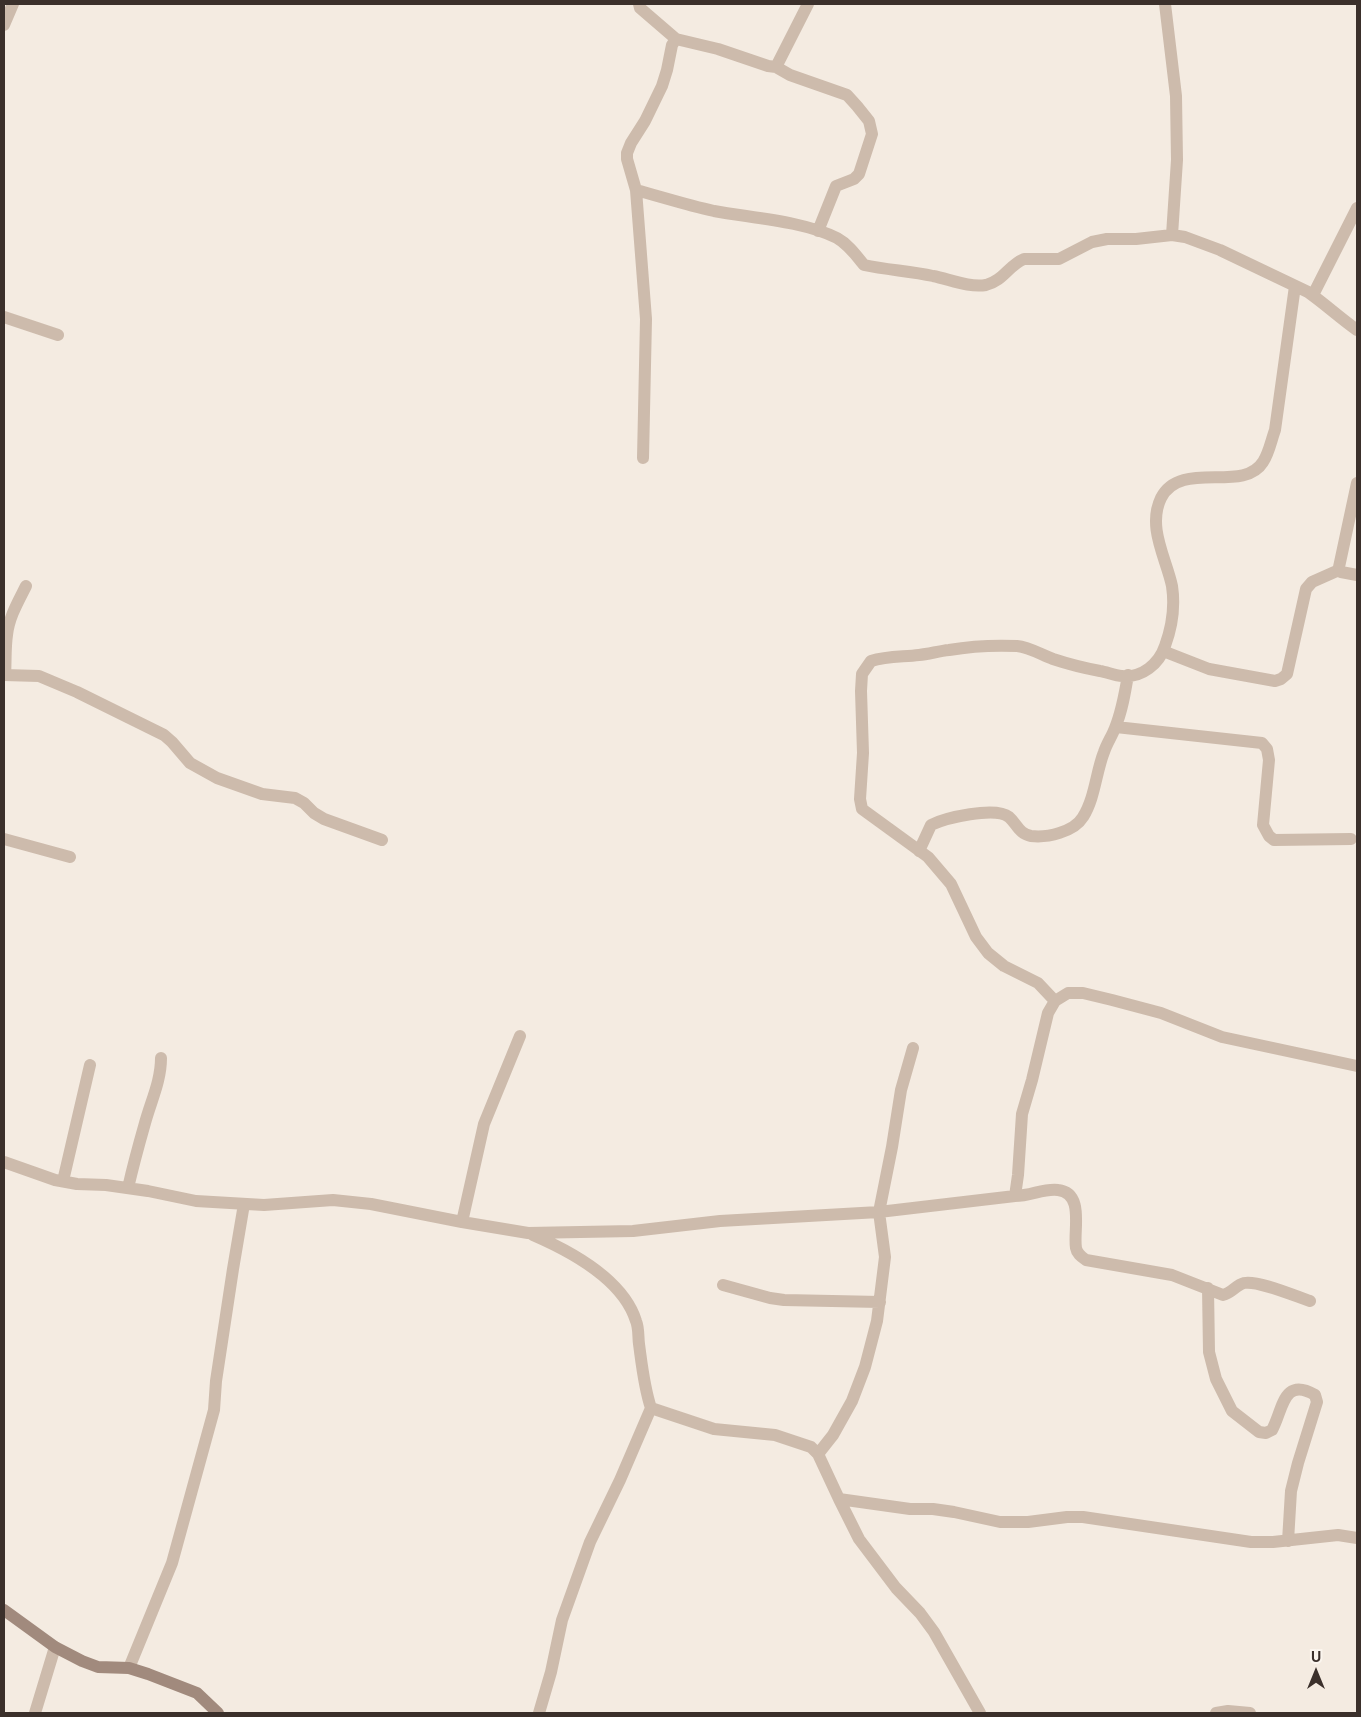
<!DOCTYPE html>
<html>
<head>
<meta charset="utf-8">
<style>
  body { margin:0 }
  #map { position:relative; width:1361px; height:1717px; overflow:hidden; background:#f4ebe1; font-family:Inter,sans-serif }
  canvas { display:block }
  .frame { position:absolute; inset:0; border:5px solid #3b302b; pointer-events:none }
  .north { position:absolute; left:1291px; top:1647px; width:50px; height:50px; -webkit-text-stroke:4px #fbf5ee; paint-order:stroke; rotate:0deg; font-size:14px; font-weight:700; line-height:20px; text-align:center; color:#3b302b }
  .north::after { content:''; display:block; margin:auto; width:18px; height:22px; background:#3b302b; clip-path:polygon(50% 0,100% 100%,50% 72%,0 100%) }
</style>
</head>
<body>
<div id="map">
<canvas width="1361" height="1717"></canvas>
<div class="frame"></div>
<div class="north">U</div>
</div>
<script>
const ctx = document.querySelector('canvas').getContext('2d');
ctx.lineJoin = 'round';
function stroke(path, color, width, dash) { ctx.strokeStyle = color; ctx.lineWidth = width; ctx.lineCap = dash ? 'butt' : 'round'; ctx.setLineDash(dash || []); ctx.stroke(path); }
const street = new Path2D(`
  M639 4 640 8 676 39
  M1165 4 1176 96 1177 160 1172 235 1185 237 1220 250 1308 292C1325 304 1340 318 1357 330
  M4 25 13 4
  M776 67 790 75 847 95 857 106 869 121 872 134 859 174 854 179 836 186 818 231
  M636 190C662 197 687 205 714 211 752 218 803 221 837 238 848 244 856 255 864 265 887 270 910 271 933 276 949 279 969 288 986 285 1003 281 1009 265 1024 259H1059L1092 242 1107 239H1136L1172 235
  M1313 295 1357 208
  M4 317 58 335
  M643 458 646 319 636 190 627 159V153L631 143 645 121 662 86 667 70 672 45 676 39 718 49 768 66 776 67 808 4
  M1357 483 1339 567 1341 572 1357 575
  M1163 651 1209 669 1275 681 1281 679 1287 674 1306 589 1312 582 1339 570
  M4 675 39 676 77 692 164 735 172 742 190 763 217 778 262 794 295 798 304 803 314 813 324 819 382 840
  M5 675C6 662 5 648 7 635 9 617 18 602 26 586
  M1116 727 1262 743 1267 749 1269 760 1263 825 1269 836 1274 840 1351 839
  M4 839 70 857
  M919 851 931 825C945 818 995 806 1009 817 1017 824 1019 834 1031 836 1047 838 1074 832 1083 817 1095 798 1096 772 1104 752 1107 743 1112 736 1115 728 1122 711 1125 693 1128 675
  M1055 1001 1038 983 1004 966 988 953 976 937 951 884 928 857 862 809 860 799 863 753 861 691 862 674 871 661C887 656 903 657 919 655 929 654 939 651 949 650 972 646 994 645 1017 646 1029 647 1042 655 1053 659 1068 664 1084 668 1100 671 1107 672 1115 676 1122 676 1142 678 1159 664 1165 646 1172 627 1175 606 1172 586 1166 558 1147 527 1161 498 1181 459 1243 494 1263 462 1269 453 1271 441 1275 430L1295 286
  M4 1162 55 1180 77 1184 106 1185 148 1191 196 1201 264 1205 333 1200 371 1204 462 1222 528 1233 633 1231 720 1221 879 1212 1015 1196 1018 1175 1022 1114 1032 1080 1048 1013 1055 1001 1068 993H1083L1112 1000 1161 1013 1222 1037 1357 1066
  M63 1181 90 1065
  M128 1188C133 1166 139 1144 145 1123 151 1101 161 1081 161 1058
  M1015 1196C1031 1196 1044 1188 1058 1190 1085 1193 1073 1231 1076 1248 1077 1254 1082 1257 1086 1260L1172 1275 1223 1295C1232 1293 1236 1285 1244 1283 1258 1280 1295 1296 1310 1301
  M462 1222 484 1124 520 1036
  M533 1235C570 1251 623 1279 636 1321 639 1328 638 1337 639 1344 642 1366 644 1387 651 1408L714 1429 775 1435 811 1447 818 1454 839 1499 859 1539 896 1588 920 1613 934 1632 980 1713
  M723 1285 770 1298 784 1300 880 1302
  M1208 1288 1209 1352 1216 1379 1232 1411 1259 1432 1266 1433 1272 1430C1283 1410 1283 1376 1315 1395L1317 1402 1298 1463 1291 1491 1288 1541
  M818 1454 833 1435 852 1401 865 1367 877 1321 885 1257 879 1212 892 1147 901 1090 913 1048
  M839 1499 910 1509H933L954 1512 1000 1522H1028L1067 1517H1083L1251 1542H1273L1338 1535 1357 1538
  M129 1668 172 1563 214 1410 216 1381 233 1269 244 1204
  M35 1713 55 1647
  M539 1713 551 1672 562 1620 590 1542 620 1480 651 1408
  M1216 1713 1228 1711 1250 1713`);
const secondary = new Path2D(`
  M4 1610 55 1647 82 1661 98 1667 129 1668 148 1674 197 1693 218 1713`);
stroke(street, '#cdbbac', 12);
stroke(secondary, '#a18a7d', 12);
</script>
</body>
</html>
